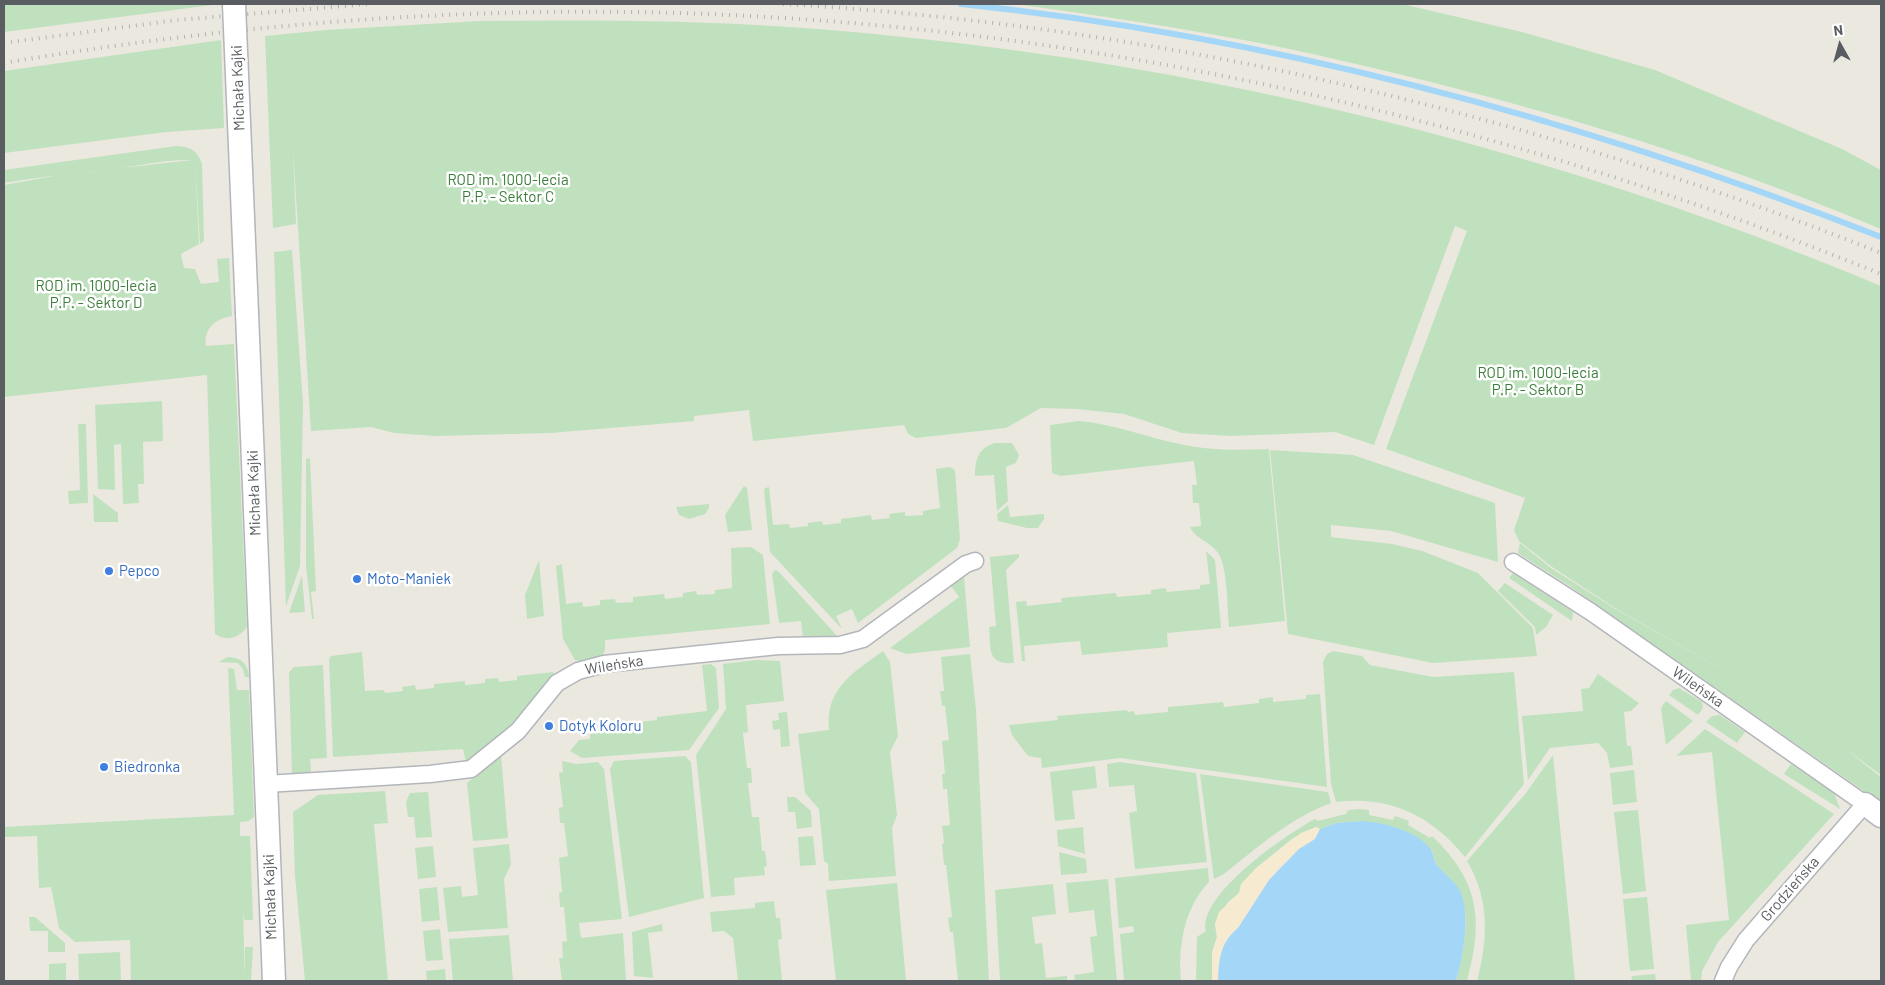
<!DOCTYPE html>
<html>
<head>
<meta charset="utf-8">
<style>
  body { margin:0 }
  #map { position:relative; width:1885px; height:985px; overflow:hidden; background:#ebe8e0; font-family:Barlow,sans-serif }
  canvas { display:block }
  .frame { position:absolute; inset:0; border:5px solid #595c60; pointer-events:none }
  .north { position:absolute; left:1815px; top:20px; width:50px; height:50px; -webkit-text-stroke:4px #fff; paint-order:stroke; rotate:353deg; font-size:14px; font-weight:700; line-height:20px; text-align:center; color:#595c60 }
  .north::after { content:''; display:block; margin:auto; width:18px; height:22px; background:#595c60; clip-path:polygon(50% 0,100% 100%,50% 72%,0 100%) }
</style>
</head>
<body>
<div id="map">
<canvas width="1885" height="985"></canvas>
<div class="frame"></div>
<div class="north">N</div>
</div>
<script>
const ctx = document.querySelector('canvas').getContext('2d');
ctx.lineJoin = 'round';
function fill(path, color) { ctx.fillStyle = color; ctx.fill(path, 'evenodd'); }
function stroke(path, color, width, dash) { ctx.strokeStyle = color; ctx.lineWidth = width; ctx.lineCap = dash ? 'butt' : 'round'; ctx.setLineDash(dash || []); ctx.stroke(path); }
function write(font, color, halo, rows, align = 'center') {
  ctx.font = font + ' Barlow,sans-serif'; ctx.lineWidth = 5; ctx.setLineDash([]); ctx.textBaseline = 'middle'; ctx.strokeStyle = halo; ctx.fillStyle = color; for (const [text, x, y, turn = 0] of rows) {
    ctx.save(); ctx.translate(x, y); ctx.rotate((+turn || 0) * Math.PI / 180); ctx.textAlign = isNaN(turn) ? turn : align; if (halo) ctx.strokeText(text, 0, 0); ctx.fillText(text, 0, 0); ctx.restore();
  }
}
const green = new Path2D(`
  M4 4H220L4 32Z
  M1015 4H1402L1522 32 1655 70 1842 149 1881 170V229C1701 153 1509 98 1317 55 1218 33 1116 18 1015 4Z
  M479 21C582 20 686 20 789 27 1163 53 1536 141 1881 286V775L1843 747 1881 777V803L1571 587 1518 553 1520 543 1551 568 1617 610 1764 693 1618 610 1552 567 1519 541 1514 530 1525 498 1386 449 1467 231 1455 226 1374 445 1335 432 1231 436 1182 433 1124 414 1077 409 1041 408 1006 428 916 438 908 434 904 425 753 441 749 410 694 416V421L550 433 436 436 394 433 371 427 311 431 293 150 296 224 273 228 265 36 326 30Z
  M221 40 224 128 166 132 4 153V71Z
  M176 146C191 147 197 150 202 164L204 241 200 244 195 159 199 244 181 254 184 268 195 269 201 284 219 282 217 259 229 258 232 316C216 318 203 329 206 346L234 344 247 627C239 638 227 642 215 634L207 375 4 397V185L59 175 192 160C165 159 139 166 112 169 75 173 40 177 4 183V170Z
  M292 250 303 404 300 566 286 606 274 252Z
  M162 401 163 441 143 442 144 484H138L139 503 123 504 121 444 114 445 115 490 98 489 95 405Z
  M1079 421C1114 424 1146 437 1180 444 1210 451 1239 450 1269 449L1285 621 1229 627C1227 609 1228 567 1218 553 1211 542 1195 539 1190 527L1201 526 1199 503H1193L1192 485H1197L1194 461 1061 476 1052 473 1050 425Z
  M78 424H86L88 503 69 504 68 491 80 490Z
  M995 443H1012L1019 455 1016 463 1006 467 1008 501 997 511 994 475 975 476C975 460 978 448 995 443Z
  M1270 450 1353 455 1495 503 1498 562 1391 531 1331 525V537L1392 544 1422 551 1478 573 1533 628 1537 656 1433 663 1288 634Z
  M310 458 316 591 311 592 314 619H312L306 566V459Z
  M950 467 955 470 960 539 957 548 858 623 852 609 836 616 842 629 770 552 764 490 765 488 769 487 773 525 789 524 790 528 808 526V523L822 521 823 525 841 523V519L871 515 872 520 890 518 889 514 905 512V516L923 515V511L940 508 936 469Z
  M744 486 747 488 752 530 728 532 725 515Z
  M93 494 118 513V522H94Z
  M709 504V508L705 514 689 519 679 515 676 507Z
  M1008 505 1010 517 1044 514V519L1038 528H1027L998 521 997 514Z
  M751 547 763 555 770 624 605 640V650L603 655 579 661 575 660 563 639 556 566 562 564 566 604 582 602 583 607 600 605V600L615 599 616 603 633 602V597L664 594 665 599 683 597V593L696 591 697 595 715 594V590L732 588 731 548Z
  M1206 551 1215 560 1221 628 1167 633 1168 647 1082 655 1080 641 1024 646 1025 661H1022L1016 602 1026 601 1027 606 1062 602 1061 598 1116 593 1117 597 1151 594V590L1166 588 1167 592 1200 589V585L1210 584Z
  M1019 554V557L1006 570 1014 663C986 665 991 648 989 627L996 626 990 557Z
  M539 560 544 616 527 619 525 595Z
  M775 570 778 571 839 638H803L801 621 779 623 772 574Z
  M1513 573 1573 612 1572 621 1509 578Z
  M302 575 305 612 289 613Z
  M964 577 970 647 906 654 890 648 959 597 950 585Z
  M1505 583 1553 615 1546 627 1536 635 1535 627 1498 591Z
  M883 651 890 662 898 736 890 752 897 815 892 828 896 876 829 881 828 864 824 861 819 809 805 793 798 734 829 730C825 688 853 673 883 651Z
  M1333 651V660V651L1362 656 1370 665 1433 677 1514 672 1524 784 1465 857C1431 815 1389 795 1336 802L1331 784 1323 662 1327 654Z
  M362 652 365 691 384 690 385 693 403 691 402 687 415 685 416 690 434 688V684L465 681V685L485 683V679L498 678 499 682 517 680V676L553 672 554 676 501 736 466 763 463 749 333 757 329 659 331 656Z
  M970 654 976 710 989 981H958L953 932H950L948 918 952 917 946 865H944L942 844 944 843 942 826 950 825 947 789H943L942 774H945L942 741 949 740 945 706H942L940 691H944L941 657Z
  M228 657C241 658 248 663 249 677H245L243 669 238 663 218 662Z
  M757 660 780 661 784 701 746 705 748 732 743 733 747 768H751L752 783H748L752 817H759L762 851H765L767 866 764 867 765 875 734 878 735 895 711 897 696 755 726 709 723 664Z
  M711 664 716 668 719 708 689 750 582 758 570 751 579 740 590 739V734L624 730V724L657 720V717L707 711 702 665Z
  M323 665 327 758 310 759 311 771 309 774H292L289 672 294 667Z
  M228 668 234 669 237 690H249L254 817 249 821 240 822V836H250L253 920H244L243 910 245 981H131L130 940 75 942 59 928 51 887 39 888 37 836 4 837V827L234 815Z
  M1598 674 1639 703 1631 711 1624 712 1627 746H1631L1633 765 1610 768 1607 753 1598 743 1550 748 1528 780 1522 716 1583 711 1581 689 1589 688Z
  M1679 688 1702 702 1703 708 1698 715 1669 695 1673 690Z
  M1320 694 1327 787 1120 758 1042 768 1041 758 1028 756 1012 735 1009 725 1058 720 1057 716 1127 710 1128 712 1134 711 1135 715 1168 712V707L1223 702 1224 707 1259 703V699L1273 697V702L1306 699V695Z
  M1666 701 1693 721 1666 745 1661 708Z
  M787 712 790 746 781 747 780 729 773 730 772 721 779 720 778 713Z
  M1720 715 1745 732 1737 743 1706 722 1712 716Z
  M1705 729 1834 814 1718 942 1702 971 1701 981H1691L1686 925 1729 920 1712 752 1676 756Z
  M501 755 508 838 473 841 467 783Z
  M1553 755 1575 981H1477C1488 940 1490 899 1467 861L1526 793Z
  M685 756 691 762 704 898 629 917 610 769 614 761Z
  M562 761 576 764 598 762 604 769 622 919 579 923 581 938 623 933 626 981H562L559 958H563L562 942 567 941 564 907H560L559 893 562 892 559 858 568 856 564 823H560L559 808 563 807 559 773 563 772Z
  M1120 762 1196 773 1207 862 1135 869 1129 813 1137 811 1134 785 1109 787 1107 764Z
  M1791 764 1834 793 1840 809 1784 774Z
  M1095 766 1097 788 1072 791 1075 819 1055 821 1050 772Z
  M1634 770 1637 802 1613 805 1610 773Z
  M1200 774 1328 792 1331 803C1290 818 1258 847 1224 874L1214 879Z
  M385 791 388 823 374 824 388 981H305L295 876 293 812 318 795Z
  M428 792 432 837 416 838 414 817H408L406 802 410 793Z
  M787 797H795L811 811 812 827 797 829 795 812H788Z
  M1360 809 1369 810V815L1393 820 1395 816 1409 821 1408 825 1430 838 1432 836C1479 881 1484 919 1467 981H1456C1461 964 1471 917 1462 900 1454 882 1434 871 1432 850L1360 821 1337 823 1320 829 1316 827 1293 838 1255 869 1239 893 1228 902 1215 924 1217 937 1212 953V981H1196L1197 937 1206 931C1197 896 1286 834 1315 819L1318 821 1346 814 1348 810Z
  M1638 810 1646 891 1623 894 1614 812Z
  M1083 827 1085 854 1058 846 1057 830Z
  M813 836 816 865 800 866 798 837Z
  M509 844 511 864 504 879 508 928 448 932 443 888 461 886 462 897 478 895 473 848Z
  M433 846 436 877 418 879 415 848Z
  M1059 852 1086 859 1087 873 1061 875Z
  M1208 868 1209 882C1184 908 1178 946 1181 981H1124L1120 934 1134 932 1133 926 1119 928 1115 878Z
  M1108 879 1117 981H1075L1074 975 1094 972 1090 937 1097 936 1094 910 1069 913 1066 883Z
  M897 883 906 981H836L826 890Z
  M1053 884 1056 914 1032 917 1035 944 1042 943 1046 978 1067 976V981H1000L995 890Z
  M437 887 440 920 422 922 419 889Z
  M1647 897 1654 969 1630 971 1623 899Z
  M774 901 776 918H780L782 939 778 940 782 981H738L733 938 724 931 712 932 710 912 755 908V903Z
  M29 917H35L65 943V952H48V931H30Z
  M662 924 663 931 648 933 653 978 634 976 632 932Z
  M440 929 443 960 426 961 423 931Z
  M509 935 513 981H453L449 939Z
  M245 947H253L251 981H245Z
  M120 952 121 981H72H79L78 954Z
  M66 963V981H49V964Z
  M445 969 446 981H427L426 971Z
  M1655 974 1656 981H1631L1632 976Z`);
const sand = new Path2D(`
  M1316 827 1320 829 1318 835 1279 867 1238 928C1219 943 1219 959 1218 981H1212V953L1217 937 1215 924 1219 912 1239 893 1241 884 1255 869 1301 833Z`);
const water = new Path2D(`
  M1360 821C1382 822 1415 830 1430 848 1434 853 1433 860 1437 865 1444 874 1455 881 1460 891 1471 912 1463 959 1456 981H1218C1219 959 1220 943 1238 928L1269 880 1299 849 1315 839 1320 829 1337 823Z`);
const stream = new Path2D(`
  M961 4C1277 37 1586 121 1881 237`);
const street = new Path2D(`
  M1513 562 1591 612 1865 804 1746 940 1729 967 1723 981
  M266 784 430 774 471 769 518 731 557 683 578 671 604 664 778 646 840 645 863 639 966 564 975 561`);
const secondary = new Path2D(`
  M247 313 274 981
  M1865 804 1881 816`);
const rail = new Path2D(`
  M783 4C1161 26 1530 113 1881 253
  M4 43 177 20 369 4
  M4 63C181 33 360 15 540 12 998 5 1457 102 1881 274`);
const secondaryBridge = new Path2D(`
  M234 4 247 313`);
const markers = [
  [109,571,5,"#3f7fe0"],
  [357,579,5,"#3f7fe0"],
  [549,726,5,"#3f7fe0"],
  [104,767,5,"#3f7fe0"]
];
const streetNames = [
  ["Michała Kajki",238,88,-92],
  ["Michała Kajki",254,493,-92],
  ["Wileńska",614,665,-9],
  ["Wileńska",1698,687,35],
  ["Grodzieńska",1790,889,-49],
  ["Michała Kajki",270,897,-92]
];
const parkNames = [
  ["ROD im. 1000-lecia",508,180],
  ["P.P. - Sektor C",508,197],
  ["ROD im. 1000-lecia",96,286],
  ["P.P. - Sektor D",96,303],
  ["ROD im. 1000-lecia",1538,373],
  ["P.P. - Sektor B",1538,390]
];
const shopNames = [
  ["Pepco",119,571],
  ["Moto-Maniek",367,579],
  ["Dotyk Koloru",559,726],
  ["Biedronka",114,767]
];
fill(green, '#c0e1be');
fill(sand, '#f6ebd0');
fill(water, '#a4d7f7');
stroke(stream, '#a4d7f7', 6);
stroke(street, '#b3b6ba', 19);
stroke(secondary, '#b2b5ba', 25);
stroke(street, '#fff', 16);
stroke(secondary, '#fff', 22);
stroke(rail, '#b1b2b2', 4, [1, 6]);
stroke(secondaryBridge, '#b2b5ba', 25, []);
stroke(secondaryBridge, '#fff', 22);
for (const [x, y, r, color] of markers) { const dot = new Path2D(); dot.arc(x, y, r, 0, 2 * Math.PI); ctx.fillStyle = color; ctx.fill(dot); stroke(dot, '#fff', 2); }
write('15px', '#595c60', '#fff', streetNames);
write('15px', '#3b7d3a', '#fff', parkNames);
write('15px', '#366cbe', '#fff', shopNames, 'left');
</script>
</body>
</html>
